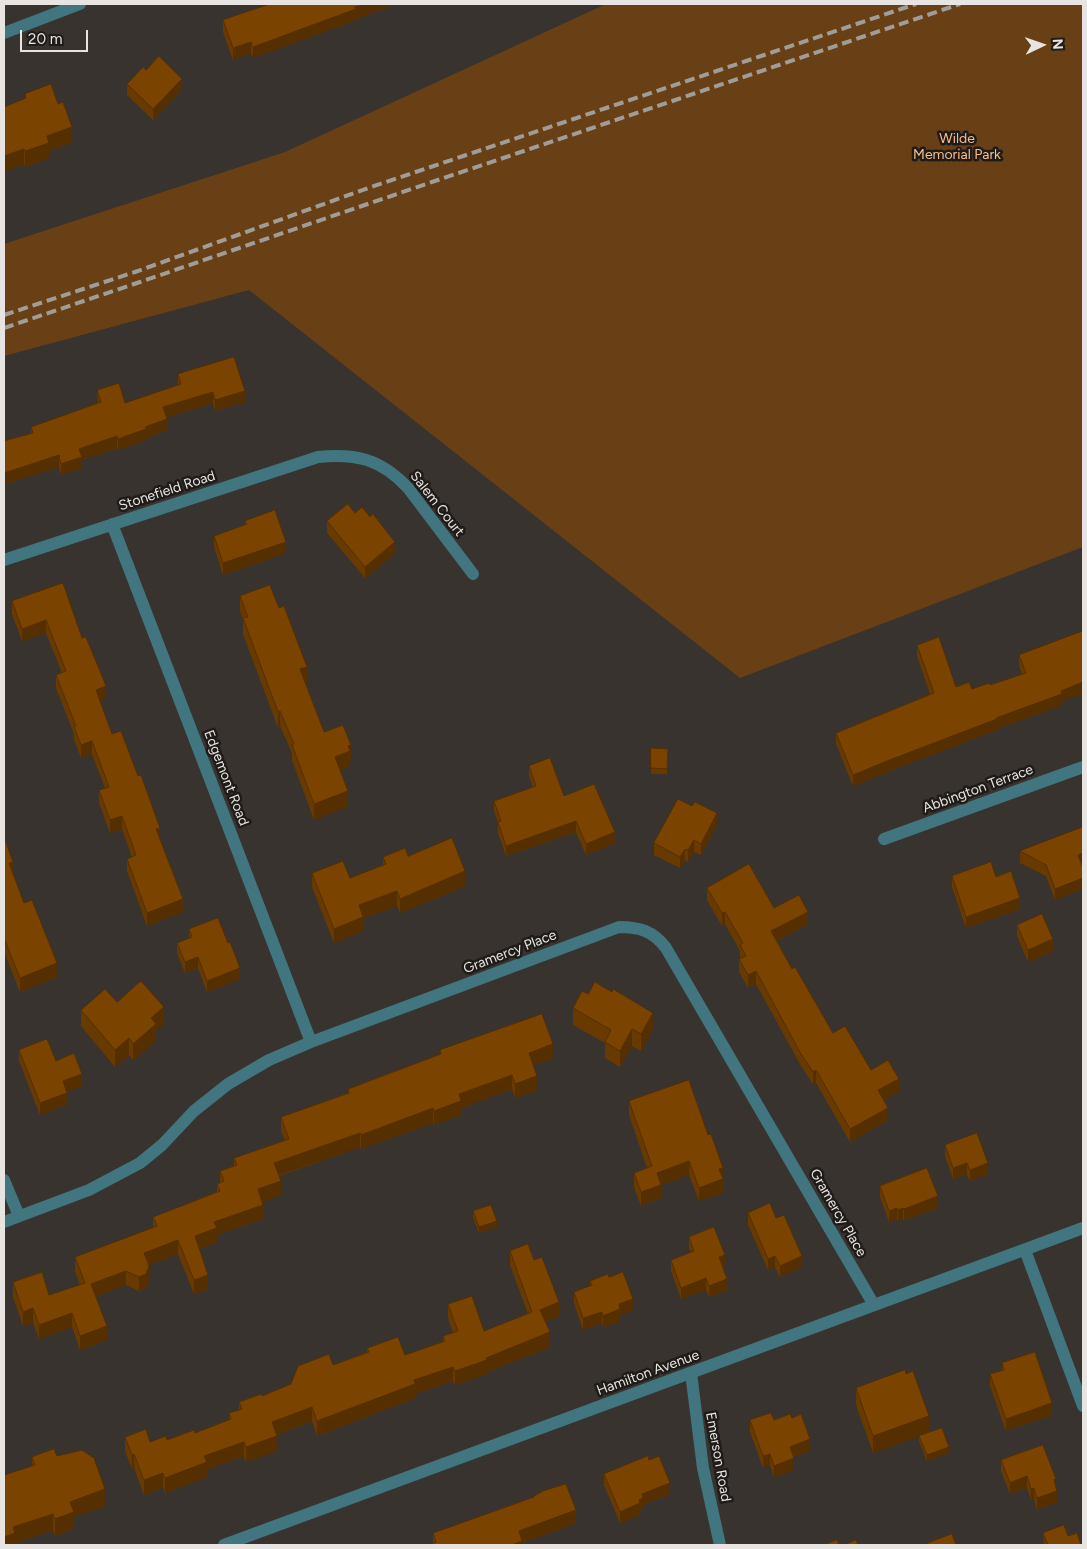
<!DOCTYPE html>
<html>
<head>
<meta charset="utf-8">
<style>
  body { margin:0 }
  #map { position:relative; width:1087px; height:1549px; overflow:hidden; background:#38332f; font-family:Figtree,sans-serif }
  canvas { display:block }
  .frame { position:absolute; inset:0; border:5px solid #e7e4e1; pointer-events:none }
  .north { position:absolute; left:1017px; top:20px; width:50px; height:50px; -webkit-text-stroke:4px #1e1b19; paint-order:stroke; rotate:87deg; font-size:14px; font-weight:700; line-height:20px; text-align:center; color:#e7e4e1 }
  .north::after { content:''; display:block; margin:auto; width:18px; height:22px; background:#e7e4e1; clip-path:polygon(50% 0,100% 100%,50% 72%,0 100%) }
  .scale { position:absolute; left:20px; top:30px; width:68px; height:22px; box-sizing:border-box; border:2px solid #e7e4e1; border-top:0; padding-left:6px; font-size:15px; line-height:18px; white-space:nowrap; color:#e7e4e1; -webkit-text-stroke:4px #1e1b19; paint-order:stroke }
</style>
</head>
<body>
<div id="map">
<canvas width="1087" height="1549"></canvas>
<div class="frame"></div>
<div class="north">N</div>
<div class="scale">20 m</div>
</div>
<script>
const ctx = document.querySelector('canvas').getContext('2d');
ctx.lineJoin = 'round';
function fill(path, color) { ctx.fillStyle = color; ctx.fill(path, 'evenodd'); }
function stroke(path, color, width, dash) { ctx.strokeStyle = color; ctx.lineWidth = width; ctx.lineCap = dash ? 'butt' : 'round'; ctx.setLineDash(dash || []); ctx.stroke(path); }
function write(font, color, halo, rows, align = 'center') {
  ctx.font = font + ' Figtree,sans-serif'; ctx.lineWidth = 5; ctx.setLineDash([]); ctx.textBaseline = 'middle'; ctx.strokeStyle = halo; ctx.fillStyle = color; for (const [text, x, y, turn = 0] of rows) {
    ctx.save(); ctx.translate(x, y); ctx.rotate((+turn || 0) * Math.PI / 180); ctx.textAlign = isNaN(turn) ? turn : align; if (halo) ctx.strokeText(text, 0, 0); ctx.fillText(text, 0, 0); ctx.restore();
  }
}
const green = new Path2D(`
  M606 4H1083V547L740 678 249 290 4 356V244L285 152Z`);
const street = new Path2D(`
  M4 33 80 4
  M112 524 311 1042
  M4 560 318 457C356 453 381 459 408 488L473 574
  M884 839 1083 767
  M4 1180 19 1216
  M4 1222 89 1190 140 1163 162 1145 194 1111 228 1084 269 1060 311 1042 619 927C640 927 653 931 666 948L874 1305
  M1025 1250 1083 1406
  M691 1373 703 1468 720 1545
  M224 1545 1083 1228`);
const rail = new Path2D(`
  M4 315 135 272 371 187 916 4
  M4 328 140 282 429 183 960 4`);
const wall = new Path2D(`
  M270 4H396L356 19V20L253 58 251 53 233 60 223 32V20Z
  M146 70 182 90 153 120 127 95V84Z
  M25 94 72 142 49 151V158L25 167 24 164 4 172V107L25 99Z
  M178 374 245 402 215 411 213 403 167 417V430L146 438V440L118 450 117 448 82 460V468L61 475 59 467 4 484V441L31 433V427L98 404 97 390 125 403 178 385Z
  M355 513 395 553 365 578 327 533V521Z
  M245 521 286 553 223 575 214 547V536L245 525Z
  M240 596 307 682 305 683 324 732 351 760 350 761V766L340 770 348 806 314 820 292 760V753L280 726 278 728 243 634V620L240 611Z
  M12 601 82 638 106 699 100 701 112 734 160 838 183 912 147 926 127 871V859L132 857 122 829 110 833 99 803V790L105 788 92 754 81 758 74 739V734L56 688V675L62 673 46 633 22 641 12 614Z
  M917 645 956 687 972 689 990 685 1022 674 1019 666V655L1062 701V705L997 729V730L892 770 853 786 836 744V733L930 694 917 656Z
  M651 748 668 749 667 774H651Z
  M529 766 564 796 615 843 586 855 576 832 506 856 498 833V822L494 811V801L533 787 529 776Z
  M717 825 701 855 694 852 688 862 685 860 680 868 654 855V843Z
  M4 837 13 875 24 903 57 977 20 992 4 952Z
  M1020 851 1082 865 1055 900 1046 876 1020 863Z
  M408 856 465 886 400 913 397 906 363 918V931L334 943 312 887V873L350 878 383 865V857Z
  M952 876 996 877 1020 909 966 928 952 887Z
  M707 888 774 908 808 924 777 941 792 969 833 1033 871 1070 899 1091 884 1100 888 1120 850 1142 816 1083 813 1084 801 1066 756 984 748 988 739 972V959H740V951L725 924 722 926 707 900Z
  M1017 925 1053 951 1028 962 1017 936Z
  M189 929 228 943 240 979 207 992 198 968 185 973 177 954V943L189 938Z
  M117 1002 164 1024 156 1030V1041L133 1060 129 1055 115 1067 81 1026V1010Z
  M573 1008 653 1029 641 1051 632 1046 620 1067 605 1058V1043L573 1025Z
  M19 1050 56 1061 82 1086 67 1091V1104L40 1115 19 1061Z
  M440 1050 553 1058 533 1065 537 1090 515 1098 512 1089 461 1108V1115L434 1125 433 1123 361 1149 360 1147 279 1176 281 1195 262 1202 263 1219 217 1235V1242L199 1249 208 1289 194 1294 178 1254 149 1265V1281L146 1288 139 1291 126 1285 96 1296 107 1340 80 1350 72 1327 39 1339 33 1323 23 1326 13 1297V1282L49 1295 80 1285 75 1271V1257L153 1228V1217L217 1192V1184L220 1183V1171L234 1166V1158L285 1141 281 1131V1117L348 1093V1089L440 1054Z
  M629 1101 708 1135 723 1168V1193L699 1201 689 1175 661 1185V1198L641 1206 634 1187V1173L647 1168 629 1115Z
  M945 1145 988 1174 970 1181 967 1174 953 1179 945 1156Z
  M880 1186 938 1208 904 1220 903 1219 898 1221 897 1219 889 1222 880 1197Z
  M473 1211 497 1227 479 1233 473 1217Z
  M748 1213 776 1218 802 1267 780 1277 775 1267 768 1270 748 1225Z
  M689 1237 725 1267H723L727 1290 709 1297 706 1290 681 1299 671 1271V1260L691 1252 689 1248Z
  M510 1251 534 1260 559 1316 545 1322 550 1347 487 1372V1374L455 1385 453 1381 415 1394V1398L317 1436 312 1421 276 1435 277 1451 246 1462 244 1456 207 1470V1477L165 1493 163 1487 144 1495 134 1468 132 1469 125 1451V1437L150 1442 167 1440 195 1433 229 1420V1413L239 1410V1402L262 1396 291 1384 333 1365 367 1352V1348L405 1355 443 1342V1336L453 1333 448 1318V1304L484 1331 528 1314 510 1265Z
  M609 1277 633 1310 620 1315V1321L603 1327 602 1323 583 1330 574 1303V1292L590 1286V1281Z
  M1002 1363 1052 1415 1006 1431 990 1386V1374L1002 1370Z
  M856 1388 929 1432 949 1453 927 1461 919 1441V1436L873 1453 856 1405Z
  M750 1420H774L810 1451 793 1457 794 1470 774 1477 770 1465 763 1468 750 1432Z
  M57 1456 105 1506 74 1517V1529L55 1536 53 1530 15 1543V1545H4L32 1466V1457Z
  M649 1460 670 1494 643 1505V1509L640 1510V1515L620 1523 604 1485V1474Z
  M1001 1460 1056 1487 1057 1502 1037 1510 1034 1499 1031 1500 1027 1488 1010 1494 1001 1472Z
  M576 1523 522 1543V1545L433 1543V1533Z
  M1043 1533 1068 1536 1081 1545H1044Z`);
const shadedWall = new Path2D(`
  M366 4H396L356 19V20L253 58V47Z
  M251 42V53L233 60V48Z
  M182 79V90L153 120V109Z
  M72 127V142L49 151V158L25 167V151L47 136Z
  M24 149V164L4 172V156Z
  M245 391V402L215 411V400Z
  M213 392V403L163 418V407Z
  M167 419V430L146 438V440L118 450V439L145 427Z
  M117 436V448L82 460V468L61 475V464L79 449Z
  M59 455V467L4 484V473Z
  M286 542V553L223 575V563Z
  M395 542V553L365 578V567Z
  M46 620V633L22 641V629Z
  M307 667V682L300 684V669Z
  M1083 682V694L1062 701V705L997 729V730L892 770 853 786V775L892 759 996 718 1061 691Z
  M106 686V699L96 703V690Z
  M280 711V726L278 728V712Z
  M92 741V754L81 758V745Z
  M351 745V760L350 761V766L335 772V757L348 746Z
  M348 791V806L314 820V804Z
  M717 813V825L701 855V844Z
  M122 816V829L110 833V820Z
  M576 821V832L506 856V846Z
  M160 828V840L156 829Z
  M615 832V843L586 855V844Z
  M694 840V852L688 862V850Z
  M685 849V860L680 868V857Z
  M1083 853V864L1078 866V855Z
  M13 862V876L9 863Z
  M465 871V886L400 913V899Z
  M1083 878V889L1055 900V889Z
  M397 891V906L363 918V931L334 943V929L359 905Z
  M1020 898V909L966 928V917Z
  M183 899V912L147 926V913Z
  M725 912V924L722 926V913Z
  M808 912V924L771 944V931Z
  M1053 939V951L1028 962V950Z
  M198 957V968L185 973V962Z
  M57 963V977L20 992V978Z
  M240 968V979L207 992V981Z
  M756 971V984L748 988V975Z
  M164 1007V1024L156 1030V1041L133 1060V1044L151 1018Z
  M653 1013V1029L641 1051V1034Z
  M632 1029V1046L620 1067V1051Z
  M129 1038V1055L115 1067V1050Z
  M553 1044V1058L529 1067V1053Z
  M816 1070V1083L813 1084V1072Z
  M82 1074V1086L63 1093V1081Z
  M512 1075V1089L461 1108V1115L434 1125V1111L459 1094Z
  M537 1076V1090L515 1098V1084Z
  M899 1079V1091L878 1103V1090Z
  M67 1093V1104L40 1115V1103Z
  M433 1108V1123L361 1149V1135Z
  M888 1108V1120L850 1142V1129Z
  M360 1133V1147L274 1177V1163Z
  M689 1161V1175L661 1185V1198L641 1206V1192L657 1173Z
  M967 1163V1174L953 1179V1168Z
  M988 1163V1174L970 1181V1170Z
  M723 1168V1193L699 1201V1188L719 1169Z
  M281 1181V1195L258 1204V1189Z
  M938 1196V1208L904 1220V1209Z
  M263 1205V1219L217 1235V1242L195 1251V1236L214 1222Z
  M897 1208V1219L889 1222V1211Z
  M903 1208V1219L898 1221V1210Z
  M497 1221V1227L479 1233V1227Z
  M178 1240V1254L144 1267V1253Z
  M725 1255V1267L719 1269V1257Z
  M775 1256V1267L768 1270V1259Z
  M802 1256V1267L780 1277V1266Z
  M149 1266V1281L146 1288 139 1291V1277Z
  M126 1271V1285L91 1298V1284Z
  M208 1275V1289L194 1294V1280Z
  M706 1278V1290L681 1299V1288Z
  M727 1279V1290L709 1297V1286Z
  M633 1299V1310L620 1315V1321L603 1327V1316L619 1304Z
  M559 1302V1316L540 1324V1310Z
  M33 1308V1323L23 1326V1312Z
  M602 1312V1323L583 1330V1318Z
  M72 1313V1327L39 1339V1325Z
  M107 1326V1340L80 1350V1336Z
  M550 1332V1347L487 1372V1374L455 1385V1371Z
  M453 1367V1381L415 1394V1398L317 1436V1421L414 1380Z
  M1052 1403V1415L1006 1431V1419Z
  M312 1407V1421L272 1436V1422Z
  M929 1416V1433L873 1453V1436Z
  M277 1436V1451L246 1462V1447Z
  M810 1439V1451L790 1458V1447Z
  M244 1442V1456L207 1470V1477L165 1493V1478L204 1456Z
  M949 1447V1453L927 1461V1455Z
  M134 1454V1468L132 1469V1455Z
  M770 1454V1465L763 1468V1456Z
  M794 1458V1470L774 1477V1466Z
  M163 1473V1487L144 1495V1480Z
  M1027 1476V1488L1010 1494V1483Z
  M670 1483V1494L643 1505V1509L640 1510V1515L620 1523V1512L639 1500 642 1494Z
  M1034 1488V1499L1031 1500V1489Z
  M105 1489V1506L74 1517V1529L55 1536V1519L70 1502Z
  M1057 1491V1502L1037 1510V1498Z
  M576 1510V1523L522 1543V1545H512L519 1531Z
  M53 1514V1530L15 1543V1545H4V1537L13 1527Z`);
const building = new Path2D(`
  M270 4H366L355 7 356 9 253 47 251 42 233 48 223 20Z
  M159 56 182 79 153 109 127 84 143 67 146 70Z
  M51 84 58 104 63 102 72 127 47 136 49 143 25 151 24 149 4 156V107L26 98 25 94Z
  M234 357 245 391 215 400 213 392 163 407 167 419 145 427 146 429 118 439 117 436 79 449 82 457 61 464 59 455 4 473V441L33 433 31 427 101 402 97 390 119 383 125 403 181 384 178 374Z
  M348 504 355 513 362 507 370 517 373 514 395 542 365 567 327 521Z
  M275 510 286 542 223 563 214 536 247 524 245 521Z
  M63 583 82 638 86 637 106 686 96 690 112 734 121 731 138 776 141 775 160 828 156 829 183 899 147 913 127 859 136 855 122 816 110 820 99 790 109 787 92 741 81 745 74 727 76 726 56 675 66 671 46 620 22 629 12 601Z
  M270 585 279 608 284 606 307 667 300 669 324 732 343 725 351 745 348 746 350 751 335 757 348 791 314 804 292 745 294 744 280 711 278 712 243 618 248 617 240 596Z
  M1083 631V682L1061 691 1062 694 996 718 997 719 892 759 853 775 836 733 934 693 917 645 939 637 956 687 969 682 972 689 989 683 990 685 1026 673 1019 655Z
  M651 748 668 749 667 769 651 768Z
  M550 758 564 796 594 784 615 832 586 844 576 821 506 846 498 822 501 821 494 801 536 786 529 766Z
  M678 799 692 806 695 802 717 813 701 844 694 840 688 850 685 849 680 857 654 843Z
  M1083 827V853L1078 855 1083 868V878L1055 889 1046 865 1020 851Z
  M4 837 13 862 9 863 24 903 32 900 57 963 20 978 4 938Z
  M452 838 465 871 400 899 397 891 359 905 363 917 334 929 312 873 343 861 350 878 386 864 383 857 405 848 408 856Z
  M991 862 996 877 1011 871 1020 898 966 917 952 876Z
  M749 864 774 908 799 895 808 912 771 931 792 969 795 967 833 1033 845 1026 871 1070 888 1060 899 1079 878 1090 888 1108 850 1129 816 1070 813 1072 801 1054 756 971 748 975 739 959 746 956 740 945 743 943 725 912 722 913 707 888Z
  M1042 914 1053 939 1028 950 1017 925Z
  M218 918 228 943 230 942 240 968 207 981 198 957 185 962 177 943 192 937 189 929Z
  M141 981 164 1007 151 1018 156 1024 133 1044 129 1038 115 1050 81 1010 105 989 117 1002Z
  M595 982 612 992 613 989 653 1013 641 1034 632 1029 620 1051 605 1042 611 1030 573 1008 582 991 588 994Z
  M542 1014 553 1044 529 1053 537 1076 515 1084 512 1075 459 1094 461 1101 434 1111 433 1108 361 1135 360 1133 274 1163 281 1181 258 1189 263 1205 214 1222 217 1228 195 1236 208 1275 194 1280 178 1240 144 1253 149 1266 146 1274 139 1277 126 1271 91 1284 107 1326 80 1336 72 1313 39 1325 33 1308 23 1312 13 1282 42 1272 49 1295 85 1283 75 1257 157 1226 153 1217 220 1191 217 1184 224 1181 220 1171 237 1165 234 1158 289 1139 281 1117 349 1093 348 1089 441 1054 440 1050Z
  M47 1039 56 1061 74 1053 82 1074 63 1081 67 1093 40 1103 19 1050Z
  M689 1080 708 1135 711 1134 723 1168 719 1169 723 1179 699 1188 689 1161 657 1173 661 1185 641 1192 634 1173 652 1166 629 1101Z
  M977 1133 988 1163 970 1170 967 1163 953 1168 945 1145Z
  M927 1168 938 1196 904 1209 903 1208 898 1210 897 1208 889 1211 880 1186Z
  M770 1203 776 1218 784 1215 802 1256 780 1266 775 1256 768 1259 748 1213Z
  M491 1205 497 1221 479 1227 473 1211Z
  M714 1227 725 1255 719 1257 727 1279 709 1286 706 1278 681 1288 671 1260 694 1251 689 1237Z
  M528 1244 534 1260 542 1257 559 1302 540 1310 550 1332 486 1358 487 1360 455 1371 453 1367 414 1380 415 1384 317 1421 312 1407 272 1422 277 1436 246 1447 244 1442 204 1456 207 1462 165 1478 163 1473 144 1480 134 1454 132 1455 125 1437 146 1429 150 1442 166 1436 167 1440 194 1430 195 1433 231 1419 229 1413 242 1409 239 1402 261 1394 262 1396 291 1384 298 1366 329 1354 333 1365 369 1352 367 1348 398 1337 405 1355 445 1341 443 1336 458 1331 448 1304 472 1296 484 1331 532 1312 510 1251Z
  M623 1272 633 1299 619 1304 620 1309 603 1316 602 1312 583 1318 574 1292 592 1285 590 1281 608 1274 609 1277Z
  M1035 1352 1052 1403 1006 1419 990 1374 1004 1370 1002 1363Z
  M905 1370 906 1374 913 1371 929 1416 873 1436 856 1388Z
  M771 1413 774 1420 790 1414 792 1418 801 1414 810 1439 790 1447 794 1458 774 1466 770 1454 763 1456 750 1420Z
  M942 1428 949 1447 927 1455 919 1436Z
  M1043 1445 1056 1479 1054 1480 1057 1491 1037 1498 1034 1488 1031 1489 1027 1476 1010 1483 1001 1460Z
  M54 1449 57 1456 82 1450 94 1458 105 1489 70 1502 74 1512 55 1519 53 1514 13 1527 15 1533 4 1537V1475L35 1465 32 1457Z
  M648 1456 649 1460 659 1456 670 1483 642 1494 643 1498 639 1500 640 1503 620 1512 604 1474Z
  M566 1484 576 1510 519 1531 522 1541 512 1545H428L436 1542 433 1533 534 1497V1496L543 1491Z
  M1064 1525 1068 1536 1077 1533 1081 1545H1048L1043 1533Z
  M952 1534 956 1545H928V1543Z
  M837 1540 839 1545H824Z
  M856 1540 858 1545H844Z`);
const parkNames = [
  ["Wilde",957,139],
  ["Memorial Park",957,155]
];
const streetNames = [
  ["Stonefield Road",167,491,-18],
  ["Salem Court",437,504,52],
  ["Edgemont Road",226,778,69],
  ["Abbington Terrace",978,789,-20],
  ["Gramercy Place",510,952,-21],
  ["Gramercy Place",838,1213,60],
  ["Hamilton Avenue",648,1373,-20],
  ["Emerson Road",718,1457,80]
];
fill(green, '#693f15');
stroke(street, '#41757f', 12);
stroke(rail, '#a09d99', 4, [10, 5]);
fill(wall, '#693a00');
fill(shadedWall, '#552f00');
fill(building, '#7a4300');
stroke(building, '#552f00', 1);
write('14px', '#f9be8b', '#1e1b19', parkNames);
write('14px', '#e7e4e1', '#1e1b19', streetNames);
</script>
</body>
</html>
